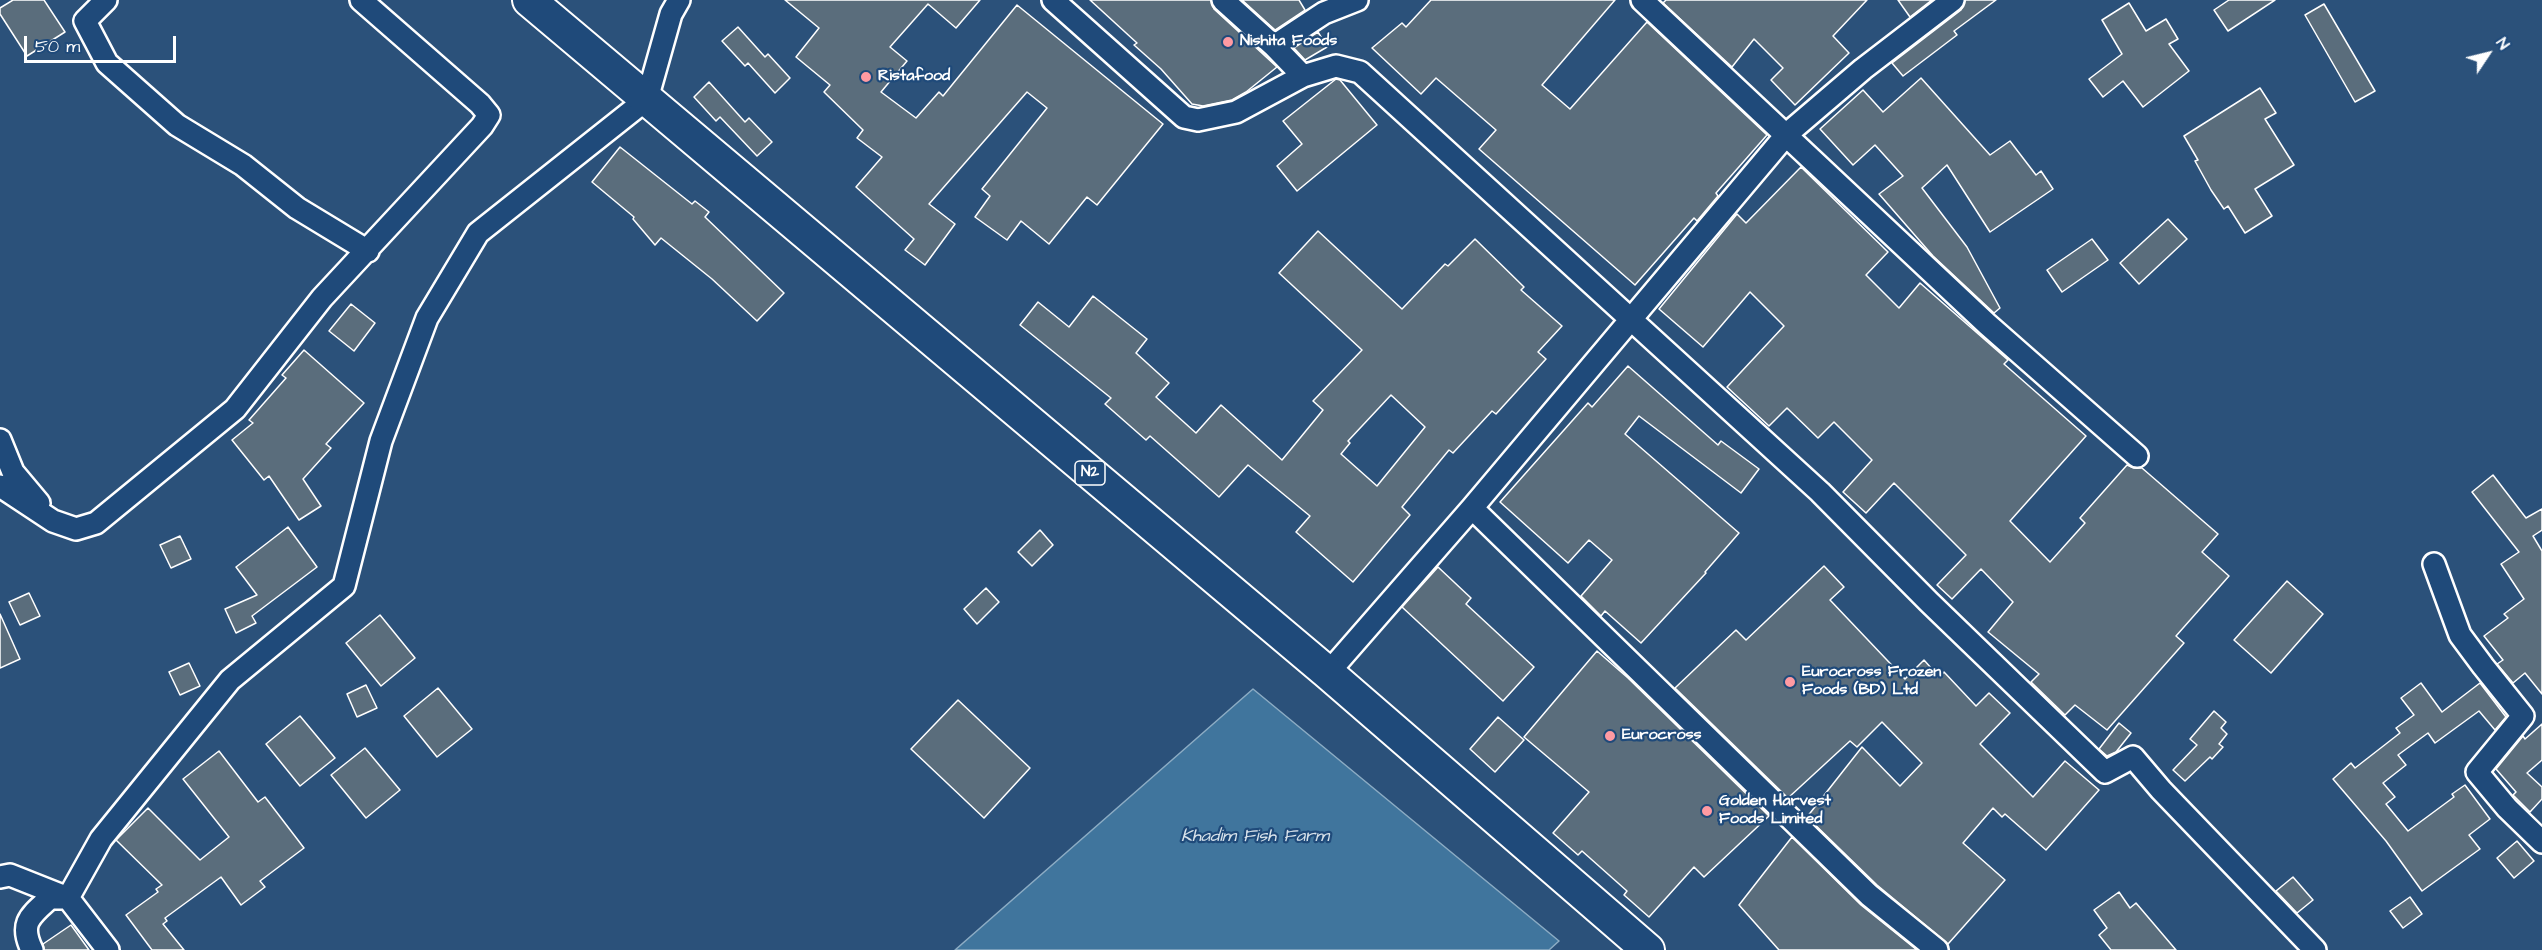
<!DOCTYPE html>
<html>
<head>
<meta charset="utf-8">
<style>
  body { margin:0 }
  #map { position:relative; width:2542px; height:950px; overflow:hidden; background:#2b517a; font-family:"Architects Daughter",sans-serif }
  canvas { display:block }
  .north { position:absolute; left:2458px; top:24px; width:60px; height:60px; -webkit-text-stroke:4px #1f4a7a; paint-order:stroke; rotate:55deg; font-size:16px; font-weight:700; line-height:24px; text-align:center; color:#fff }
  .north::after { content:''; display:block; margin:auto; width:21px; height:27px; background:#fff; clip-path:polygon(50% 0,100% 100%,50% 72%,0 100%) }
  .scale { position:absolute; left:24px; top:36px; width:152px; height:27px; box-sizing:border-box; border:3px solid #fff; border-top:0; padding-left:8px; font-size:18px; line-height:21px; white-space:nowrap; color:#fff; -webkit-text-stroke:4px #1f4a7a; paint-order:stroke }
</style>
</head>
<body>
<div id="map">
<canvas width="2542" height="950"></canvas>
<div class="north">N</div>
<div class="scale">50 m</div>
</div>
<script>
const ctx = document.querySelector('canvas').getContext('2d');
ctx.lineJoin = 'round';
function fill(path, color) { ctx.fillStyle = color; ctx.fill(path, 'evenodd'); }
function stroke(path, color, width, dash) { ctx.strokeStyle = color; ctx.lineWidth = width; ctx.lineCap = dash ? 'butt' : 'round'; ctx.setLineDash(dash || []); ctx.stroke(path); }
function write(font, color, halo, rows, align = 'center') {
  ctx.font = font + ' "Architects Daughter",sans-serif'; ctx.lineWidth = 4.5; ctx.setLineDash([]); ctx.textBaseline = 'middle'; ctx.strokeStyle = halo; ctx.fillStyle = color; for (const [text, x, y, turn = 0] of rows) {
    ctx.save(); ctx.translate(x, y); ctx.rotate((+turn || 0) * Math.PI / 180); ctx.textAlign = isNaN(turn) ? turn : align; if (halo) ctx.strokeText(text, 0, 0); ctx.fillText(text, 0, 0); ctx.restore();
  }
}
const water = new Path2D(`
  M1253 689 1559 941 1549 950H955Z`);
const building = new Path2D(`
  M13 0H44L65 32 27 56 0 14V8Z
  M785 0H980L956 28 928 4 890 47 907 61 881 92 916 118 939 92 943 96 1017 5 1163 124 1097 205 1087 197 1049 244 1021 221 1007 240 975 217 990 196 982 189 1047 108 1027 92 929 204 955 224 925 265 905 250 914 239 856 187 882 157 857 138 863 130 824 92 830 85 796 57 819 28Z
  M1090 0H1211L1214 9 1277 67 1246 92 1232 100 1203 106 1192 104 1161 69 1134 45 1137 43Z
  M1242 0H1299L1305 10 1275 30Z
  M1431 0H1615L1542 85 1570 109 1647 22 1767 135 1716 193 1718 196 1697 221 1694 218 1635 285 1479 149 1496 130 1436 78 1421 94 1372 48 1402 23 1406 27Z
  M1666 0H1867L1833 36 1849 53 1795 105 1771 80 1783 68 1754 39 1732 67 1663 3Z
  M1898 0H1932L1910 17Z
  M1965 0H1996L1954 31 1957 35 1903 76 1892 63 1961 10Z
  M2229 0H2275L2228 31 2214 10Z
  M2129 3 2146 31 2166 19 2178 39 2169 44 2189 71 2143 107 2123 81 2103 97 2089 79 2122 54 2102 20Z
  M2324 4 2375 91 2355 102 2305 15Z
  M738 27 765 57 768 54 790 78 775 93 748 63 745 66 722 41Z
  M1318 32 1327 47 1305 60 1294 48Z
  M1921 78 1990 155 2010 141 2036 175 2041 171 2053 189 1990 232 1947 165 1922 188 1967 247 2000 308 1994 313 1933 256 1879 194 1903 176 1875 145 1853 165 1820 129 1863 90 1883 112Z
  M1336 79 1340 80 1377 125 1297 191 1277 166 1302 144 1283 121Z
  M709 82 745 122 749 118 772 142 757 156 720 117 716 121 694 97Z
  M2260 88 2276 113 2265 119 2294 165 2255 189 2272 216 2245 233 2228 206 2224 209 2211 190 2195 161 2198 160 2184 136Z
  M620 147 692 204 695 201 709 212 705 217 784 293 757 321 712 279 661 238 655 245 633 219 634 217 592 182Z
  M1801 167 1888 252 1866 275 1899 308 1920 283 2008 360 2004 364 2086 436 2010 521 2050 562 2085 523 2080 518 2127 465 2134 468H2142L2218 534 2202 552 2229 576 2176 636 2184 643 2107 730 2075 705 2065 715 2031 682 2039 674 1988 632 2013 602 1981 569 1952 599 1937 585 1966 555 1894 483 1866 513 1843 492 1872 460 1834 422 1818 438 1787 408 1769 426 1727 387 1784 326 1750 292 1703 347 1659 309 1737 214 1746 223Z
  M2168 219 2187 239 2139 284 2120 263Z
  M1318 231 1402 309 1445 264 1448 266 1475 239 1524 287 1521 290 1562 326 1538 352 1546 359 1496 414 1492 411 1453 453 1449 450 1402 507 1410 515 1353 582 1296 532 1310 516 1248 465 1219 497 1150 436 1146 440 1105 404 1111 398 1020 325 1038 302 1069 327 1093 296 1147 339 1136 353 1169 383 1156 397 1196 433 1221 405 1282 460 1323 410 1313 401 1362 350 1279 273ZM1391 395 1425 427 1377 486 1341 454 1350 443 1348 441Z
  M2092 239 2108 260 2062 292 2047 270Z
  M351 304 375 323 354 351 329 331Z
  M304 350 364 403 326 444 331 448 303 479 321 506 299 520 269 476 264 480 232 440 253 423 249 420 286 378 282 375Z
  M1628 366 1718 445 1721 441 1759 469 1741 493 1639 416 1625 434 1739 533 1705 572 1706 573 1641 643 1605 611 1601 616 1581 596 1612 560 1589 540 1568 563 1500 502 1588 403 1592 407Z
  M2493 475 2526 518 2542 509V530L2533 536 2542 551V694L2525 673 2513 683 2497 664 2503 660 2484 636 2508 618 2504 614 2524 599 2501 564 2519 552 2472 492Z
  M288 527 317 567 252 616 256 623 236 633 225 609 257 595 236 567Z
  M1040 530 1053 545 1032 566 1018 552Z
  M180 536 191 559 171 568 160 545Z
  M1824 566 1844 587 1830 600 1905 679 1924 660 1939 677 1944 672 1976 706 1989 693 2010 713 1980 744 2033 797 2065 761 2099 790 2046 850 2005 814 2002 817 1993 808 1963 843 2005 880 1948 944 1877 885 1807 817 1862 747 1900 786 1922 763 1882 722 1857 747 1850 741 1788 798 1675 688 1736 630 1746 640Z
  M1438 567 1471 598 1466 604 1534 667 1503 701 1402 607Z
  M2287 581 2323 614 2271 673 2234 640Z
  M986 588 999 602 977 624 964 609Z
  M29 593 40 616 20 625 9 602Z
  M0 614 20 659 0 668Z
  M380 615 415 658 381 686 346 643Z
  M1597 651 1628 678 1769 816 1704 877 1694 867 1649 917 1624 895 1627 891 1582 851 1578 855 1553 833 1589 792 1524 737Z
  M189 663 200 686 180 695 169 672Z
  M2421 683 2442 712 2480 683 2506 717 2495 730 2479 711 2435 743 2428 733 2398 755 2406 765 2383 783 2395 797 2386 804 2408 831 2454 797 2452 794 2465 785 2490 819 2469 835 2480 849 2422 891 2386 841 2333 779 2351 763 2355 768 2400 733 2396 728 2414 715 2401 698Z
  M366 685 377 708 357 717 347 694Z
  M438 688 472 729 437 757 404 716Z
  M958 700 1030 768 984 818 911 749Z
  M2214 711 2226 722 2221 728 2227 734 2219 744 2223 747 2212 759 2210 757 2185 781 2173 770 2197 745 2190 739Z
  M300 716 335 758 300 786 266 744Z
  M1498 717 1524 740 1495 772 1470 749Z
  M2119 723 2131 733 2116 752 2107 756 2099 749Z
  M2542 724V760L2527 773 2542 787V799L2530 812 2513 795 2516 792 2496 769 2523 736 2525 739Z
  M365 748 400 790 366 818 331 775Z
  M219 751 258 802 265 797 304 848 260 881 265 887 241 905 221 877 165 918 167 921 163 924 184 950H152L126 915 158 892 156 889 162 885 116 840 148 808 200 860 229 837 183 779Z
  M1792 837 1861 905 1917 950H1779L1739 905Z
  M2517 841 2534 861 2514 878 2497 858Z
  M2293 877 2313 900 2297 913 2276 891Z
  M2119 892 2130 908 2136 903 2176 950H2111L2099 935 2107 928 2094 910Z
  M2410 897 2422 914 2403 928 2390 911Z
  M71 925 89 950H44L43 944Z`);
const minor = new Path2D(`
  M106 0 85 21 107 63 177 125 243 165 297 208 368 251
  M1053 0 1184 117 1198 120 1236 112 1303 76 1336 66 1360 72 1820 492 1929 602 2105 772 2133 757 2161 790 2315 950
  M1223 0 1274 46 1303 76
  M1642 0 1987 324 2137 456
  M1274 46 1324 13 1357 0
  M0 440 13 472 39 503
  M0 486 53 521 76 529 96 523 235 409 322 298 482 126 489 115 480 104 361 0
  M1472 508 1869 895 1937 950
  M2434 564 2460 635 2483 666 2523 716 2477 772 2507 808 2542 842
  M1328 673 1472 508 1787 134 1863 69 1953 0
  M0 877 10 875 68 898 108 950
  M32 950C19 923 30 916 50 898H68L101 839 230 680 344 586 381 441 427 318 478 233 647 99 671 14 679 0`);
const highway = new Path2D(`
  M529 0 1328 673 1648 950`);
const markers = [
  [1228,42,6,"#ff9aa2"],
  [866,77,6,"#ff9aa2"],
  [1790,682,6,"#ff9aa2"],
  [1610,736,6,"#ff9aa2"],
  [1707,811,6,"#ff9aa2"]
];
const shields = [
  [1090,473,30]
];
const shieldNames = [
  ["N2",1090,473]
];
const poiNames = [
  ["Nishita Foods",1240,42],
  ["Ristafood",878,77],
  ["Eurocross Frozen",1802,673],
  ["Foods (BD) Ltd",1802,691],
  ["Eurocross",1622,736],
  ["Golden Harvest",1719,802],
  ["Foods Limited",1719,820]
];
const waterNames = [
  ["Khadim Fish Farm",1255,837]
];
fill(water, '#40759d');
stroke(water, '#8cacc4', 1.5);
fill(building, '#5a6d7c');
stroke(building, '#fff', 1.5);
stroke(minor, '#fff', 26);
stroke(highway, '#fff', 36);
stroke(minor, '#1f4a7a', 21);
stroke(highway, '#1f4a7a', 32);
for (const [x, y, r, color] of markers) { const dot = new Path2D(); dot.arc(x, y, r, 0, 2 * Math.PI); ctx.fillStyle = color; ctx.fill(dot); stroke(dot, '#1f4a7a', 2); }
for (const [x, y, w] of shields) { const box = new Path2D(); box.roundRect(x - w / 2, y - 12, w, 24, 4.5); ctx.fillStyle = '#1f4a7a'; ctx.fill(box); stroke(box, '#fff', 1.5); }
write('bold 15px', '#fff', null, shieldNames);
write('bold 16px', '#fff', '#1f4a7a', poiNames, 'left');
write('italic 18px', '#d9e3eb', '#1f4a7a', waterNames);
</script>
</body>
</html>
